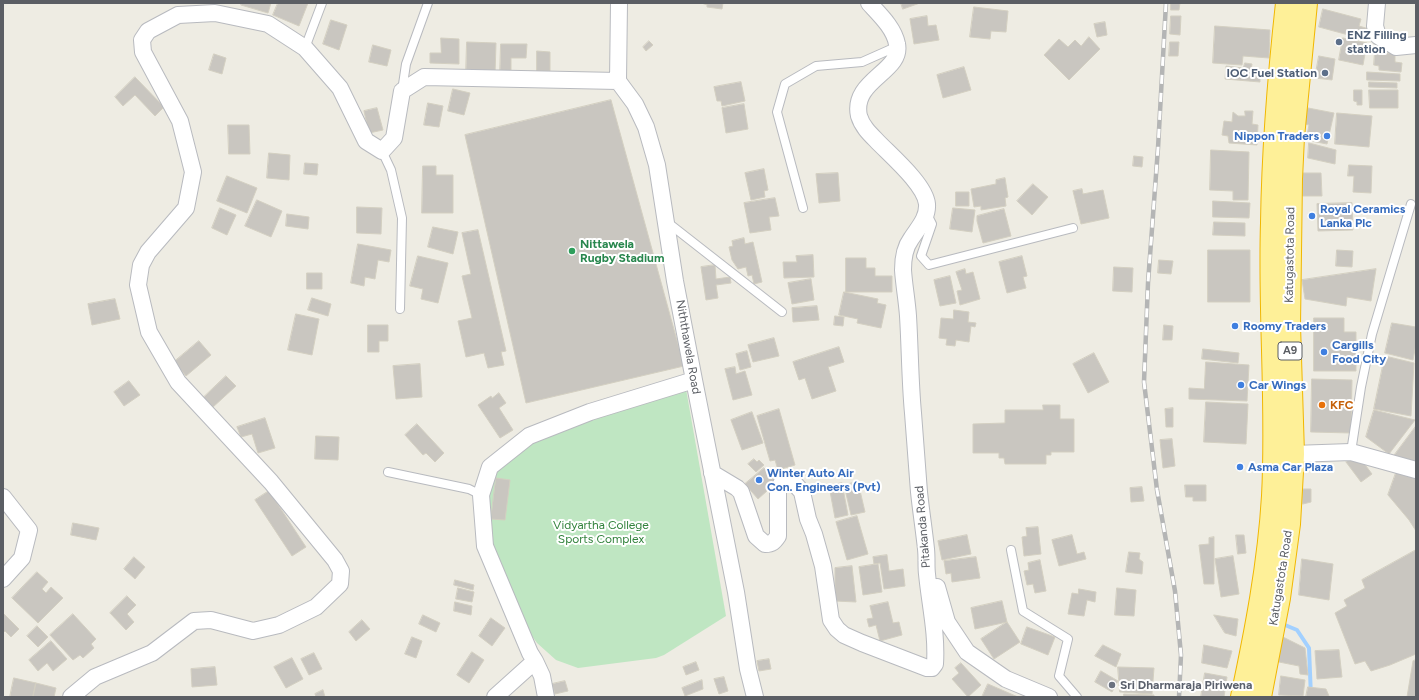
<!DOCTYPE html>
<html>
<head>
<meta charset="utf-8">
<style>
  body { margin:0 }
  #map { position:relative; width:1419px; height:700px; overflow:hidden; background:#eeece3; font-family:Figtree,sans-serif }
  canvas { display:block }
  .frame { position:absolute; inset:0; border:4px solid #5b5e64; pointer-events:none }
</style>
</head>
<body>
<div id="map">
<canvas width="1419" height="700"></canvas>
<div class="frame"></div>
</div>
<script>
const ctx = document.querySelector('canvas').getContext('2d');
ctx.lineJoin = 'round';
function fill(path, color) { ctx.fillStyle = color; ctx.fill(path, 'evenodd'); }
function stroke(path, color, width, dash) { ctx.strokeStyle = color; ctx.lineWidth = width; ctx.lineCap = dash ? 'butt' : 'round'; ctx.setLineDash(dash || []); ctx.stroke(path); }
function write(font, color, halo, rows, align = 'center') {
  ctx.font = font + ' Figtree,sans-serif'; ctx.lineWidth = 4; ctx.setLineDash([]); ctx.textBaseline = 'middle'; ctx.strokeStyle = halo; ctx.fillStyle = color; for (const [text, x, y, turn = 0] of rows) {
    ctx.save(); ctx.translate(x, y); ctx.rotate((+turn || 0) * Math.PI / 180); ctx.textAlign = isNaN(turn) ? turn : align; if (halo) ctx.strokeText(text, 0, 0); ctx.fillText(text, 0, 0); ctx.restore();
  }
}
const green = new Path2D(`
  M686 389 726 616 664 655 656 658 578 668 556 660 537 643 522 622 501 580 488 530V501L492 476 501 461 542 434Z`);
const stream = new Path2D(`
  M1285 625 1297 630 1309 648 1311 697`);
const building = new Path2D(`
  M242 3H271L268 13 241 5Z
  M278 3H308L299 26 273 15Z
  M701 3H723L722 9 707 7V5Z
  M901 3H920L903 9Z
  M1171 3H1180L1179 10H1171Z
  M974 7 1008 11 1006 32 991 31 990 39 970 37Z
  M1323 9 1361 19 1359 26 1369 29 1367 40 1319 27Z
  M927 16 928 26 936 25 939 40 914 44 910 19Z
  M1171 16H1181L1180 35 1170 34Z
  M331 20 347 25 339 50 323 44Z
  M1105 22 1107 35 1097 37 1094 24Z
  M1215 26 1270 30 1269 58 1243 56 1242 65 1213 63Z
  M1089 37 1100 49 1069 80 1044 55 1059 39 1068 47 1075 40 1081 46Z
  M441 38 459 39V64L430 63V53H441Z
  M1343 38 1367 43 1363 65 1339 60Z
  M649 41 653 45 646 51 643 47Z
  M467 42 496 43 495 75 466 74Z
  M1170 42H1179L1178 56H1169Z
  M501 44H527L526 58H511V75H500Z
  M373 45 391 50 387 66 369 62Z
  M537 51 550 52V71H537Z
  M1375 52 1395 54V62L1402 63 1401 72 1379 70V66L1374 65Z
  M214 54 226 58 222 74 209 70Z
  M1319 56 1335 59 1332 80 1315 78Z
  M1245 63 1252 64 1251 70 1260 71V82L1225 79 1226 66 1243 68Z
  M964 67 971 90 943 98 937 75Z
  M1367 72 1400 74V81L1367 80Z
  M135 77 164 107 155 116 135 95 123 106 115 97Z
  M741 82 745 101 722 106 721 101H717L714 87Z
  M1369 82 1397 83V88L1369 87Z
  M453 89 470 93 464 115 448 111Z
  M1354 90H1362V105H1357V102L1354 101Z
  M1369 90H1398V108H1370Z
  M611 100 684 366 526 403 465 135Z
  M428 103 443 106 439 127 424 125Z
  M744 104 748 129 726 133 722 108Z
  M1303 107 1334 113 1327 144 1306 140 1309 125 1300 123Z
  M377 108 383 130 369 133 364 111Z
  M1245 111H1253L1252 124 1258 125 1257 145 1229 143 1228 136 1222 135 1224 121 1232 122 1233 112 1238 116H1245Z
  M1337 113 1372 116 1369 147 1335 144Z
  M228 125H249L250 154H229Z
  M1309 143 1336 150 1335 164 1308 158Z
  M1211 150 1249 152 1248 200H1233V191L1210 190Z
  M269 153 290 155 289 180 267 178Z
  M1134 156 1143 157 1142 167 1133 166Z
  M305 163 318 164 317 175 304 174Z
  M1349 165 1372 166 1371 193 1353 192 1354 176H1348Z
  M423 166H436V175H453V213H422Z
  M764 169 768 190 764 191 765 197 751 200 745 173Z
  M838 173 840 201 819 203 816 174Z
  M1303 173H1321L1322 196H1303Z
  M227 176 257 188 247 213 217 201Z
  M1005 178 1008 197 1005 198 1006 206 981 210V206L974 207 971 189 996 184V180Z
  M1033 184 1048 197 1032 215 1017 201Z
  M1082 189 1083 194 1103 190 1109 218 1081 224 1073 191Z
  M956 192H969V206H956Z
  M775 198 779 216 769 217 771 230 750 233 744 203Z
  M257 200 282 211 271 237 245 226Z
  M1213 201 1250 203 1249 218 1213 217Z
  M1352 203 1353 230 1318 231 1317 204Z
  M357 207 382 208 381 234 357 233Z
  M220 208 236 215 227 235 212 228Z
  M953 208 975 210 972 232 950 229Z
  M1004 209 1011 236 983 243 977 221V216Z
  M287 214 309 217 308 229 286 226Z
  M1214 222 1245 223V236L1213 235Z
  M433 227 458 232 453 254 428 247Z
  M478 230 506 351 501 352 504 365 488 368 484 353 466 357 458 321 472 318 462 276 471 274 462 233Z
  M744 238 745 244 753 242 762 282 754 284 752 275 748 276 746 267 738 269 732 260 729 247 733 246 732 241Z
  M358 244 391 250 389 262 378 260 375 279 365 277 364 286 351 283Z
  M1208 250H1250V302H1208Z
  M1337 250 1353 251 1352 267 1336 266Z
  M813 255 814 277 784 278 783 262H797L796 256Z
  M418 256 448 263 438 303 421 299 423 289 410 286Z
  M1022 256 1027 276 1023 277 1026 288 1007 293 999 262Z
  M846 258H866V268H875V276H892V292H846Z
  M1159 260 1173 261 1171 274 1158 273Z
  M715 265 716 279 730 277 731 283 716 285 718 298 706 300 701 267Z
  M1114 267 1133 268 1132 292 1113 291Z
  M965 269 966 274 973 272 980 299 960 305 957 291 962 290 956 272Z
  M1376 269 1371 301 1347 297 1346 306 1305 299 1302 280Z
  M307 273H322V289H307Z
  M950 276 956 303 940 306 934 280Z
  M811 279 814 300 792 304 788 283Z
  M844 292 878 299 877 303 886 305 881 328 857 323 858 319 839 315Z
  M312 298 331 304 328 316 308 310Z
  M115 299 120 319 92 325 88 304Z
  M817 306 819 320 793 322 792 308Z
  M954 310 969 312 968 322 976 323 975 327 971 326 969 342 956 340 955 346 946 345 947 339 939 338 941 318 953 319Z
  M296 314 319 319 312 355 288 350Z
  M835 316 844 317 843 326 834 325Z
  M1314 318H1344V332H1356V371H1314Z
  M1392 323 1416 327V344L1413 360 1385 353Z
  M368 325H388V341H379V352H368Z
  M1164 325 1173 326 1172 340H1163Z
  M774 338 779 356 753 362 748 345Z
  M199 341 211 355 186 376 174 362Z
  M839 347 844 362 828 367 836 391 812 399 805 378 799 380 793 362Z
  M1203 349 1239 353 1238 363 1202 359Z
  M747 351 751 367 740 370 736 354Z
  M1094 353 1109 382 1088 393 1073 364Z
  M1385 356 1414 363 1411 416 1374 409Z
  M1206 362 1249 365 1247 401 1189 399V388L1204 389Z
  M420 364 422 397 396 399 393 366Z
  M735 367 736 374 745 371 752 395 733 400 725 369Z
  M226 376 236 386 212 408 203 398Z
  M1312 379 1352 380 1351 433 1311 432Z
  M129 381 140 395 124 406 114 392Z
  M499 393 506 403 499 408 513 430 500 438 478 405 491 396 492 398Z
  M1206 402 1248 404 1246 444 1204 442Z
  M1043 405H1060V419H1074V452H1051V455H1046V464H1005L1004 458H999V453H973V424L1005 423V410H1043Z
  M1173 408V427H1166L1165 409Z
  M779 409 795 465 778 470 775 460 770 461 757 416Z
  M1374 410 1415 420 1389 454 1366 437Z
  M752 412 763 443 742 450 731 420Z
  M265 418 275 448 258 453 252 434 241 437 237 427Z
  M417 424 444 453 435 462 426 453 423 455 405 435Z
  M1416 426V463L1393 457Z
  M316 436 339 437 338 460 315 459Z
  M1172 439 1175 466 1163 468 1160 440Z
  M1357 454 1372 474 1361 482 1346 462Z
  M754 459 757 462 759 460 764 465 756 472 748 464Z
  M764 468 777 482 758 499 745 484Z
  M1397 470 1416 476V531L1409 520 1388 495Z
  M496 478 510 480 505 520 491 519Z
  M858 482 865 512 851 515 844 485Z
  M842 483 848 515 835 518 829 486Z
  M1185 485H1206V501H1193V497H1186Z
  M1142 487 1144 501 1131 502 1130 488Z
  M1303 489H1311V502L1303 504Z
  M269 491 306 547 292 556 255 500Z
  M857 516 868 554 847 560 836 522Z
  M73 523 99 528 96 540 71 535Z
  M1038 527 1041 554 1024 556 1022 537 1027 536 1026 528Z
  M967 535 971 554 942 560 938 541Z
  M1072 535 1077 554 1084 552 1086 559 1059 566 1052 540Z
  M1236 535H1244L1246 553 1238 554Z
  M1214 537V584H1204L1199 545 1209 544V538Z
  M1416 550V654L1390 665 1371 671 1365 661 1355 664 1335 613 1347 606 1344 600 1365 588 1362 580Z
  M1129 552 1140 553 1139 559 1143 562 1142 574 1126 572Z
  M887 555 889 571 903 569 905 586 884 589 880 563 874 564 873 557Z
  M1233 556 1239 594 1221 597 1215 559Z
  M134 557 145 567 135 579 124 569Z
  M976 557 980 578 952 582 951 573 946 574 944 561Z
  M1302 559 1333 564 1329 600 1299 595Z
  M1040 560 1046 591 1035 593 1033 584 1027 585 1024 571 1029 570 1028 563Z
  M878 564 882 592 863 595 859 567Z
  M852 566 856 602 835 601V568Z
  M37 572 48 582 42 589 46 593 51 587 63 598 38 623 12 598Z
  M455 580 474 585 473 590 454 585Z
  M458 588 474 592 472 602 456 599Z
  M1117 588 1136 590 1134 616 1115 615Z
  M1079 589 1096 592 1095 602 1087 600 1084 616 1068 614 1072 593 1078 594Z
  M127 596 136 605 127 614 134 622 126 630 110 613Z
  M1002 601 1007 622 975 629 971 608Z
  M455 602 472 606 471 615 454 611Z
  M888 602 893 623 899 622 902 635 880 641 876 625 869 627 867 619 873 618 870 606Z
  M3 613 19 629 11 637 5 631 3 633Z
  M73 614 96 639 91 644 94 648 83 658 80 655 73 660 50 635Z
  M423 615 440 623 436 632 419 624Z
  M1214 615 1238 619 1236 636 1225 633Z
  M491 618 505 628 492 646 479 636Z
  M362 620 370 629 356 641 349 632Z
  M1007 622 1020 642 994 659 981 639Z
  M37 626 48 637 38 647 27 636Z
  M1027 627 1055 637 1048 655 1021 644Z
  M1277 634 1305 648 1308 675 1300 674 1299 666 1274 661Z
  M412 637 422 641 416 658 405 654Z
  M51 641 67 659 53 671 47 663 38 671 29 660Z
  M1103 645 1121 654 1116 667 1095 656Z
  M1204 645 1232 651 1227 668 1202 663Z
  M1339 650 1342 677 1317 679 1315 651Z
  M472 652 484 660 469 683 457 675Z
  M314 653 322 669 309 675 301 659Z
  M292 658 303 679 286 688 274 667Z
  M769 659 771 669 759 671 757 661Z
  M1416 660V697H1407L1413 661Z
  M696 662 699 670 686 675 683 667Z
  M961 663 981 685 968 697 952 679 959 673 955 668Z
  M215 667 217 685 192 687 191 669Z
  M1118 667 1154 668 1152 694 1120 692Z
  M1101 671 1118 681 1112 692 1095 682Z
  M1205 673 1227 677 1224 697H1201Z
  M1281 676 1305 680 1303 696 1279 695Z
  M724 677 728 691 719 694 714 679Z
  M14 678 36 683 33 697H10Z
  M702 680 703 689 685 696 682 688Z
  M565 681 568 691 555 694 552 684Z
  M36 683 56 688 54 697H33Z
  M988 684 1018 697H982Z
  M1308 687 1326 689 1329 696 1306 697Z
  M323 690 325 697H316L315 694Z
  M1124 694 1154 695V697H1124Z`);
const service = new Path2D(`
  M305 48 322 3
  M402 91 406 64 428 3
  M382 151 391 170 402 218 400 309
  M803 208 777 112 785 84 816 66 862 62 898 46
  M927 214 932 224 921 256 929 265 1073 228
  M667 222 782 312
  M1351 452 1361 387 1372 334 1411 204
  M388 472 469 489 481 495
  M1011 550 1023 611 1068 639 1059 676 1077 697`);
const minor = new Path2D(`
  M619 3 618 81 635 104 646 127 657 165 675 281 694 380 736 592 748 669 755 697
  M1377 3 1375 26 1378 36 1396 47 1416 45
  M1293 454 1351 452 1416 470
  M712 473 737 488 741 492 756 536 765 544C772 544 774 542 778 536V491L782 482 789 480 795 484 802 492 808 519 814 534 823 566 831 620 837 629 844 635 862 643 927 668H932L935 664C937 633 930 605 927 574 926 566 927 558 926 549 924 530 921 511 919 492 917 466 915 440 913 413 910 381 910 348 908 316 907 301 904 285 903 270 903 259 905 247 911 239 918 228 928 218 927 204 925 184 889 154 876 140 869 133 862 126 859 116 851 80 903 72 897 44 894 28 880 15 869 3
  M3 497 29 530 22 558 3 579
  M937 587 947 622 967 652 1006 679 1049 697
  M535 661 542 676 546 697
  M71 697 95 677 152 653 194 621 211 620 253 631 279 625 316 607 340 584 341 571 335 560 271 482 178 382 149 332 138 285 141 265 148 252 186 208 193 172 180 121 143 52 142 40 148 31 178 15 215 13 268 24 305 48 340 88 366 141 382 151 394 138 402 91 424 77 618 81
  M495 697 535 661 530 653 485 546 481 495 490 467 529 436 590 412 694 380`);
const trunk = new Path2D(`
  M1242 697C1256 631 1269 564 1273 496 1278 405 1269 314 1272 223 1273 150 1279 76 1287 3
  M1260 697 1279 598 1289 524 1293 454 1289 325 1291 179 1293 137 1306 3`);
const rail = new Path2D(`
  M1166 3 1158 148 1148 283 1144 382 1157 490 1175 591 1181 655 1179 697`);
const markers = [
  [1339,42,4,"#5c6f8a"],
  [1325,73,4,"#5c6f8a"],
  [1327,136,4,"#3f7fe0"],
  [1312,216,4,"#3f7fe0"],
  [572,251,4,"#2e9e5b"],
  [1235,326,4,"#3f7fe0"],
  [1324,352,4,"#3f7fe0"],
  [1241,385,4,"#3f7fe0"],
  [1322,405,4,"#e8710a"],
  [1240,467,4,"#3f7fe0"],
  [759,480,4,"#3f7fe0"],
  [1112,685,4,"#6b7280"]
];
const shields = [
  [1290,351,24]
];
const shieldNames = [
  ["A9",1290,351]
];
const serviceNames = [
  ["ENZ Filling",1347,35],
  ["station",1347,49],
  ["IOC Fuel Station",1317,73,"right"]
];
const shopNames = [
  ["Nippon Traders",1319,136,"right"],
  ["Royal Ceramics",1320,209],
  ["Lanka Plc",1320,223],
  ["Roomy Traders",1243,326],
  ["Cargills",1332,345],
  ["Food City",1332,359],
  ["Car Wings",1249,385],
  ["Asma Car Plaza",1248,467],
  ["Winter Auto Air",767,473],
  ["Con. Engineers (Pvt)",767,487]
];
const leisureNames = [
  ["Nittawela",580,244],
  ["Rugby Stadium",580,258]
];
const streetNames = [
  ["Katugastota Road",1290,255,-89],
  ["Niththawela Road",688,347,80],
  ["Pitakanda Road",923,527,-95],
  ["Katugastota Road",1281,578,-81]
];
const foodNames = [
  ["KFC",1330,405]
];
const parkNames = [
  ["Vidyartha College",601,525],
  ["Sports Complex",601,539]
];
const worshipNames = [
  ["Sri Dharmaraja Piriwena",1120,685]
];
fill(green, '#bfe6c2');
stroke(stream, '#a2d0ff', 4);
fill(building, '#c9c6c0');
stroke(building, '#d3cfc1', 1);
stroke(service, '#b8babf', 10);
stroke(minor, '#b8babf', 18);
stroke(trunk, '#f1b700', 24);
stroke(service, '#fff', 8);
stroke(minor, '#fff', 16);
stroke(trunk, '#fef098', 22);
stroke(rail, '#b4b5b5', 4.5);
stroke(rail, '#fff', 3, [9]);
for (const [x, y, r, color] of markers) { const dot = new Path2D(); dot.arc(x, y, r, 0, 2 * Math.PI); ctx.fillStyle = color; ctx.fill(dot); stroke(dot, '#fff', 1.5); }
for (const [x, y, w] of shields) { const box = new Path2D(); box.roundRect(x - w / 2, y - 9, w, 18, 3); ctx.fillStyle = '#fff'; ctx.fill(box); stroke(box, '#5b5e64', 1); }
write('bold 11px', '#5b5e64', null, shieldNames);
write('bold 12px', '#4e5e75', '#fff', serviceNames, 'left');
write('bold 12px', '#366cbe', '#fff', shopNames, 'left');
write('bold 12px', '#27864d', '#fff', leisureNames, 'left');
write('12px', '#5b5e64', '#fff', streetNames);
write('bold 12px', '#c56008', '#fff', foodNames, 'left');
write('12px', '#33833d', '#fff', parkNames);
write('bold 12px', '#5b616d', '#fff', worshipNames, 'left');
</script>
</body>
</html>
